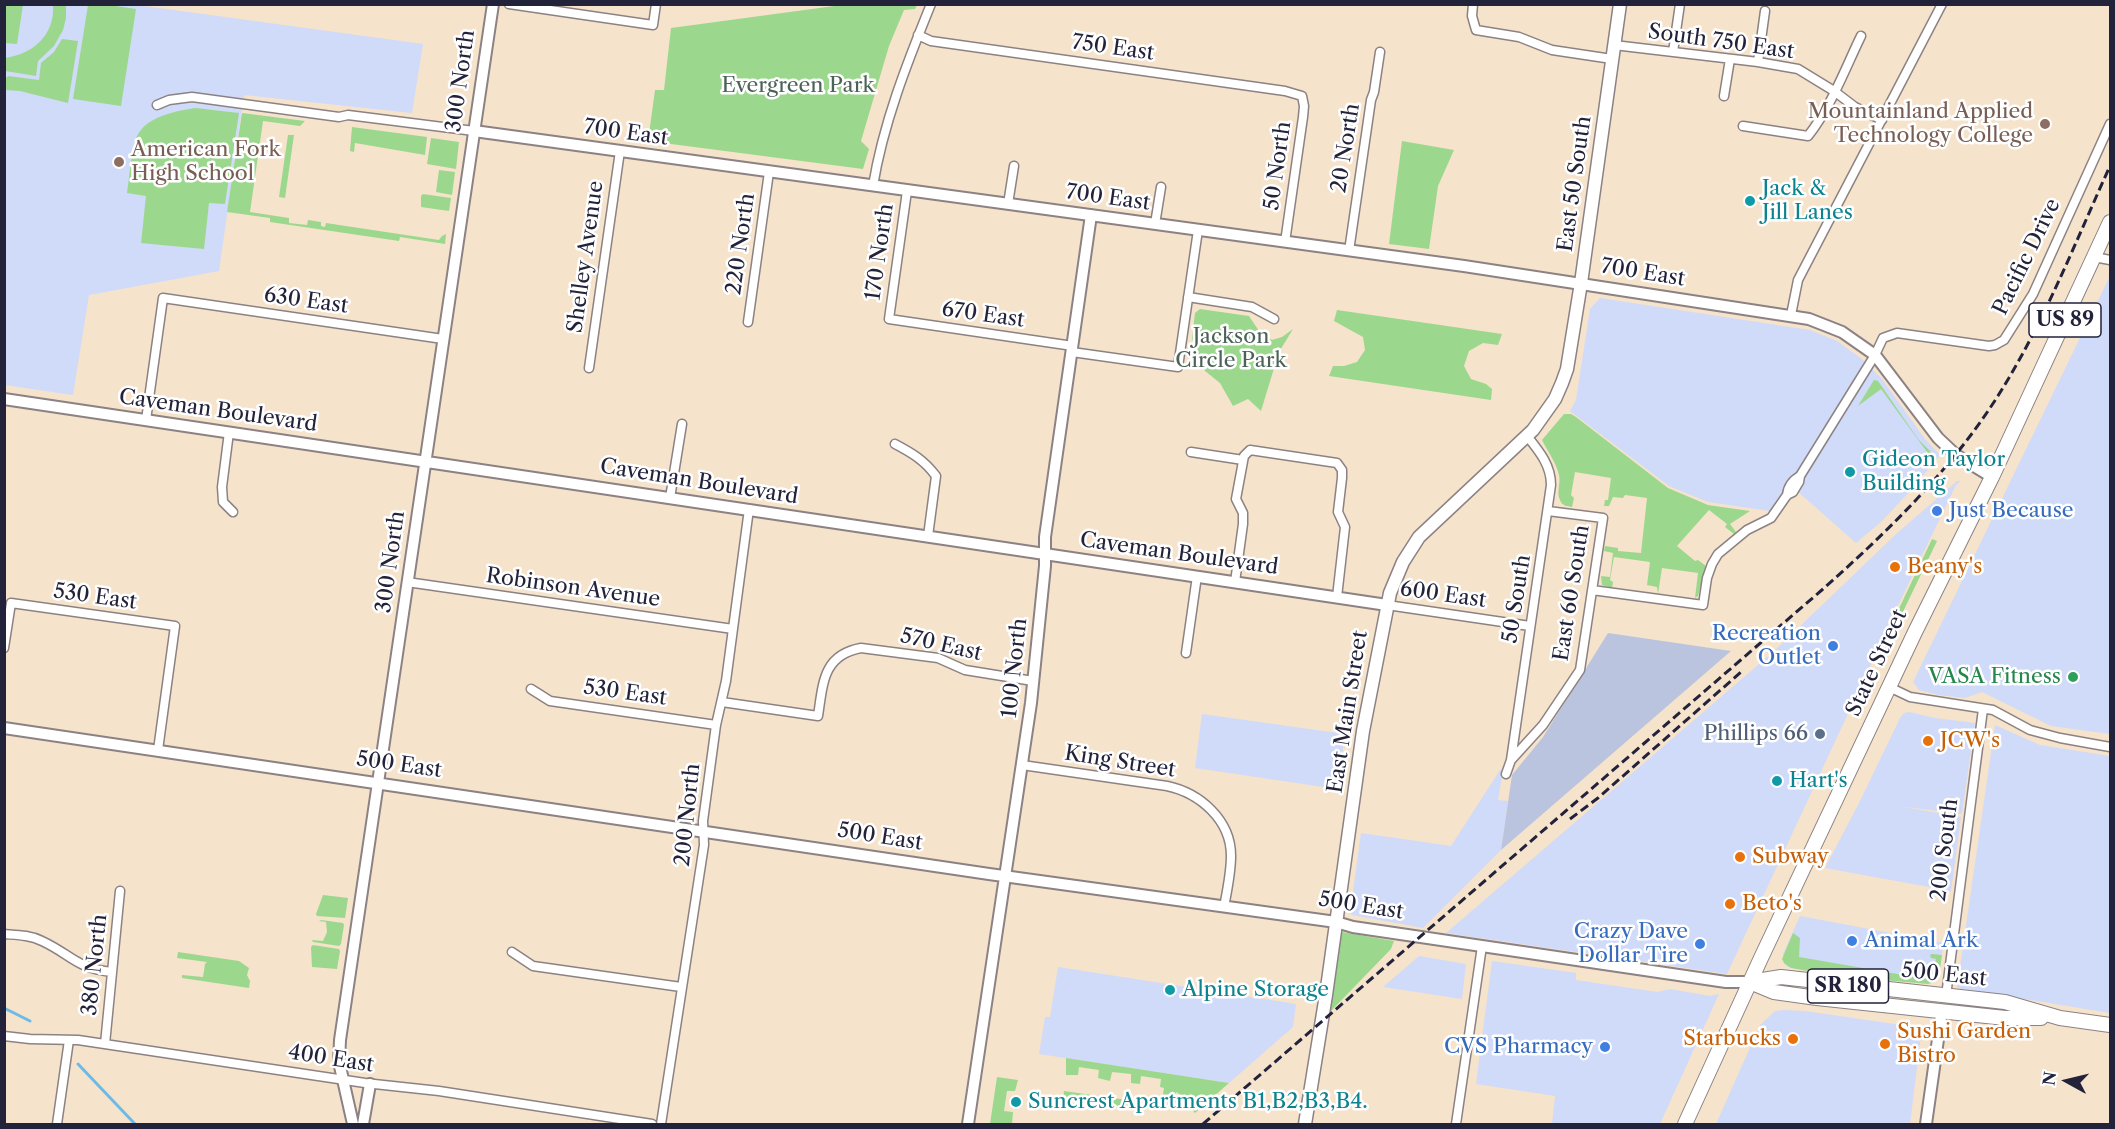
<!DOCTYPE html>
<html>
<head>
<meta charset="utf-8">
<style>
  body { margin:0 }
  #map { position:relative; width:2115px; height:1129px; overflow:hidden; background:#f6e3cb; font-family:"Libre Caslon Text",serif }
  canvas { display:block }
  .frame { position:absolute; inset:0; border:6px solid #22223b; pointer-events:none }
  .north { position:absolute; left:2037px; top:1051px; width:60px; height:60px; -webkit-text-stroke:4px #fff; paint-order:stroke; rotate:278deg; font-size:16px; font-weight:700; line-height:24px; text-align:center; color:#22223b }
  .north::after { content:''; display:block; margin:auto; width:21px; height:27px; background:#22223b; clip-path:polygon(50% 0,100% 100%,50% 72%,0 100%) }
</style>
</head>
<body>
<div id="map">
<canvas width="2115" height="1129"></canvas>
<div class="frame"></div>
<div class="north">N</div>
</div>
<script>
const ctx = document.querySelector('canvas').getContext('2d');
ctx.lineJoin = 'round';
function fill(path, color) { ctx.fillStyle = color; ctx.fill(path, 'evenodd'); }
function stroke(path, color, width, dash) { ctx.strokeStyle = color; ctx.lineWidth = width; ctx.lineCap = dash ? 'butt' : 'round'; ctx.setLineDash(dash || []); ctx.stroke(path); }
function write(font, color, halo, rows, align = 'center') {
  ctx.font = font + ' "Libre Caslon Text",serif'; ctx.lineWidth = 5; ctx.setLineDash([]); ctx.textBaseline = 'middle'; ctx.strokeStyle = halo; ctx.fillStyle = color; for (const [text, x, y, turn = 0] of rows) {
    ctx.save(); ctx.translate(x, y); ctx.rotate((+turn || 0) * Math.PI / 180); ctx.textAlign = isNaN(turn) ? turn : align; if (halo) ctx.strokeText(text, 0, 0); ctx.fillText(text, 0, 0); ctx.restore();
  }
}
const built = new Path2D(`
  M4 5H137L423 44 412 113 244 95 219 271 89 295 73 395 5 385Z
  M2110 276V734L2051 726 1982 692 1965 698 1939 695 1919 690 1913 682Z
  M1600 298 1810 330 1837 341 1862 359 1882 379 1925 439 1940 455 1911 490 1882 521 1856 543 1788 483 1770 511 1708 502 1669 486 1570 411 1576 400 1590 309Z
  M1957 481H1961L1956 485 1905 591 1727 974 1446 933 1772 653 1895 535Z
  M1909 712 1935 718 1975 723 1962 814 1898 806 1961 817 1951 891 1825 868 1860 801 1900 718 1904 713Z
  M1202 714 1345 734 1337 789 1195 768Z
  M1995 725 2040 745 2110 756V1013L1957 988Z
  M1500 770 1503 771 1498 800 1508 801 1501 850 1423 928 1352 915 1350 913 1361 833 1451 846Z
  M1800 916 1944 943 1937 979 1928 984 1831 975 1787 967 1784 963 1783 954Z
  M1419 956 1466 964 1462 999 1383 987Z
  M1492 961 1576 973V980L1657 992 1670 989 1710 996 1719 994 1660 1124H1552L1555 1096 1476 1084Z
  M1058 967 1296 1004 1293 1027 1229 1083 1039 1054 1045 1017H1050Z
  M1784 1010 1805 1011 1915 1027 1921 1035 1910 1124H1716L1760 1025 1775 1011Z`);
const industrial = new Path2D(`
  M1608 633 1731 651 1501 850 1512 775 1543 737Z`);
const green = new Path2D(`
  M5 4 23 5 17 44 5 43Z
  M849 4 917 5 915 9 904 10 889 46 861 141 869 149 863 169 648 141 655 90H664L671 28Z
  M53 5H66V18L63 30 54 46 38 61 36 76 5 71V58C33 54 55 35 53 5Z
  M88 5H109L136 9 121 106 73 99Z
  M62 39 78 41 68 103 20 91 5 90 6 78 8 76 39 80 41 63 54 52Z
  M196 108 239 113 225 204 209 203 204 249 141 243 146 196 127 193C129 182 132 144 137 136 147 116 176 111 196 108Z
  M242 113 305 121 300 126 263 121 250 212 289 218V223L307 225 308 220 321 222V226L325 227 326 223 439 240 442 236 446 234 445 244 400 237 399 241 270 222V218L227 212Z
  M352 127 427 137 425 155 355 143 354 152 350 151Z
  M288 135H294L285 198 279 197Z
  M431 138 459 142 456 169 427 164Z
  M1402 141 1454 150 1438 186 1429 249 1389 244Z
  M439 170 455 172 452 195 436 192Z
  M423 194 451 198 449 211 421 207V196Z
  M1200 309 1249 316 1259 331 1272 340 1282 337 1293 329 1279 352 1261 411 1248 399 1233 406 1220 383 1205 371 1200 362V358L1192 339 1195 313Z
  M1337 310 1502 334 1498 345 1483 343 1469 351 1464 366 1471 379 1486 384 1492 389 1491 400 1329 376 1333 366H1344L1357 362 1365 350 1363 337 1334 321Z
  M1874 380 1878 381 1918 439 1937 458 1930 466 1924 460 1930 456 1881 389 1858 406Z
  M1564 414H1571L1576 417 1668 488 1708 505 1750 511 1730 524 1736 532 1734 534 1725 527 1727 524 1709 510 1677 546 1695 561 1698 560 1706 566 1698 596 1695 598 1698 573 1662 568 1658 594 1657 587 1647 585 1650 562 1614 557 1610 580 1613 582 1612 588 1602 585 1601 576 1610 577 1613 553 1604 551 1605 546 1618 548V551L1641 553 1647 498 1625 495 1623 498 1613 497 1609 506H1604L1605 500H1608L1611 478 1575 472 1571 495 1574 498 1572 507C1567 506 1562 506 1560 500 1556 493 1561 483 1559 475 1556 462 1548 452 1542 440Z
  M1932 539 1937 541 1900 618 1895 617Z
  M323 895 348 898 345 918 317 916 316 914Z
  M321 920 343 923 344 925 341 944 339 946 313 942 312 940 323 941 327 932 326 922 319 921Z
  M1342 932 1394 941 1391 949 1328 1014Z
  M1793 933 1800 938 1799 957 1932 980 1936 959 1931 958 1930 955 1932 954 1942 955 1939 976 1935 982 1928 984 1831 975 1791 968 1784 963 1782 959Z
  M313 945 339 949 340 951 337 969 312 967 311 947Z
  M178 952 239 961 249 968 247 975 250 981 249 988 182 978V975L203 977 205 964 207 962 177 958Z
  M1066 1058 1229 1083 1195 1113 1177 1092 1166 1101 1162 1099 1164 1088 1160 1087 1161 1079 1141 1076 1140 1084 1131 1083V1074L1112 1072 1110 1081 1098 1078 1099 1070 1079 1067 1078 1075H1066Z
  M997 1077 1018 1080 1015 1091H1007L1004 1111 1013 1112 1012 1124H990Z
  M1064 1091 1134 1101 1133 1108C1109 1105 1086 1104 1063 1100Z`);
const stream = new Path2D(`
  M4 1008 30 1021
  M78 1064 135 1124`);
const minor = new Path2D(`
  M509 4 653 25 656 4
  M1473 4 1472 16 1476 30 1519 37 1552 50 1612 59
  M918 35 931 41 1285 91 1302 96 1304 106 1303 117 1285 242
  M1614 45 1758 62 1798 69 1834 91 1855 107 1882 120
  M1673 52 1680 4
  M1758 62 1765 11
  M1724 96 1730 59
  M157 105 169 100 192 97 339 117 348 115 474 131
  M1743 126 1808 136C1831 107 1845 69 1861 36
  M873 186C883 124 907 63 931 4
  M907 191 889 319 1073 346
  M1008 204 1014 166
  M1155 224 1161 187
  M1349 251 1371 100 1374 92 1380 52
  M2094 257 2110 260
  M1188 297 1252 307 1274 319
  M1791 315 1798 280 1942 4
  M748 322 769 172
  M1072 352 1178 367 1198 230
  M589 368 620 151
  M146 420 163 298 443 339
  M229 432 222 487 223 502 233 512
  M895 444C912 453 924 460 936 476L928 536
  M1191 452 1243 460
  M1787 495C1788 486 1793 480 1800 476
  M670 498 682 424
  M407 582 733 629
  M1235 582 1243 524V513L1236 499 1244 456 1250 450 1337 463 1342 470V478L1338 512 1345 527 1337 597
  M1592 590 1703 605 1707 578 1712 564 1718 554 1747 530 1771 518 1787 495 1793 492 1799 482 1800 476 1875 355 1883 338 1897 333 1989 346 1995 345 2004 340 2033 294 2110 124
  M1387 605 1530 626
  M4 648 11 603 175 626 158 750
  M1186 653 1197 576
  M1889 687 1910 697 1993 710 2030 730 2060 738 2110 747
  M531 689 550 701 716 725
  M722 702 818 716C823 683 823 655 861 648L938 658 965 670 1033 681
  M1512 759 1543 725 1580 670 1603 518 1548 511
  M1022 765 1167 786C1200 793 1231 820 1231 856 1231 873 1227 891 1224 907
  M1506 774 1511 760 1551 485C1551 465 1539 451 1527 436
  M4 934C17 935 30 935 42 941 72 955 75 968 112 972
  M512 952 533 966 681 987
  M1946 996 1983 709
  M4 1036 30 1039 78 1040 365 1083 439 1091 652 1124
  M105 1044 120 891
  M57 1124 69 1040
  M661 1124 704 845 703 821 716 725 726 681 749 509
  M1456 1124 1482 946`);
const tertiary = new Path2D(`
  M474 131 1464 266 1809 319 1842 332 1875 355 1938 438 1956 455 1992 477
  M4 399 1387 605
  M4 728 989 874 1336 922 1353 927 1726 982H1750
  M353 1124 339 1062 340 1040 493 4
  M363 1124 370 1084
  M968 1124 1031 703 1045 566V537L1091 215
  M1926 1124 1942 1011`);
const secondary = new Path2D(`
  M1305 1124 1326 995 1363 731 1390 593 1403 562 1419 537 1533 430 1555 399 1562 383 1567 369 1581 283 1620 4`);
const primary = new Path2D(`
  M1750 982 1781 977 2005 1002 2060 1018 2110 1025
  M1750 982 1774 992 1817 998 2005 1018H2041
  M1685 1124 1761 958 1915 632 1992 477 2110 222`);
const rail = new Path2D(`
  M1570 819 1598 798 1741 672
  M1203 1124 1823 589C1887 532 1947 474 1994 402 2042 328 2074 245 2110 166`);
const markers = [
  [2045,124,6,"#8d6e63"],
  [119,162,6,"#8d6e63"],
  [1750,201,6,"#0f9aa8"],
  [1850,472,6,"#0f9aa8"],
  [1937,511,6,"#3f7fe0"],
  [1895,567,6,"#e8710a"],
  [1833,646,6,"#3f7fe0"],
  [2073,677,6,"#2e9e5b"],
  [1820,734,6,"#5c6f8a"],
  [1928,741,6,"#e8710a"],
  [1777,781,6,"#0f9aa8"],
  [1740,857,6,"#e8710a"],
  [1730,904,6,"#e8710a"],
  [1852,941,6,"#3f7fe0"],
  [1700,944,6,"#3f7fe0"],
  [1170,990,6,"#0f9aa8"],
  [1793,1039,6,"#e8710a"],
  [1885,1044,6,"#e8710a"],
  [1605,1047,6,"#3f7fe0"],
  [1016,1102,6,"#0f9aa8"]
];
const shields = [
  [2065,320,72],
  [1848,986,81]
];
const shieldNames = [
  ["US 89",2065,320],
  ["SR 180",1848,986]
];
const streetNames = [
  ["South 750 East",1721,42,8],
  ["750 East",1113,48,8],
  ["300 North",461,81,-82],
  ["700 East",626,133,8],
  ["20 North",1346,148,-81],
  ["50 North",1278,166,-82],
  ["East 50 South",1575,184,-82],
  ["700 East",1108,198,8],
  ["220 North",741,244,-82],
  ["170 North",880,252,-82],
  ["Shelley Avenue",586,257,-82],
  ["Pacific Drive",2027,257,-64],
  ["700 East",1643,273,9],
  ["630 East",306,301,8],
  ["670 East",983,315,8],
  ["Caveman Boulevard",218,411,8],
  ["Caveman Boulevard",699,482,9],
  ["Caveman Boulevard",1179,554,8],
  ["300 North",391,562,-82],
  ["Robinson Avenue",573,588,8],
  ["East 60 South",1572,593,-81],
  ["600 East",1443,595,8],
  ["530 East",95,597,8],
  ["50 South",1517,599,-81],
  ["570 East",941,645,13],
  ["State Street",1877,663,-65],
  ["100 North",1015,668,-84],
  ["530 East",625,693,8],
  ["East Main Street",1348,712,-81],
  ["King Street",1120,762,9],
  ["500 East",399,765,8],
  ["200 North",688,815,-84],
  ["500 East",880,837,9],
  ["200 South",1945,850,-83],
  ["500 East",1361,906,9],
  ["380 North",95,965,-84],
  ["500 East",1944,975,6],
  ["400 East",331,1059,9]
];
const parkNames = [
  ["Evergreen Park",798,86],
  ["Jackson",1231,337],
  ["Circle Park",1231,361]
];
const educationNames = [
  ["Mountainland Applied",2033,112],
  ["Technology College",2033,136],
  ["American Fork",131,150,"left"],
  ["High School",131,174,"left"]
];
const cultureNames = [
  ["Jack &",1762,189],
  ["Jill Lanes",1762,213],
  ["Gideon Taylor",1862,460],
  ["Building",1862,484],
  ["Hart's",1789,781],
  ["Alpine Storage",1182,990],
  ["Suncrest Apartments B1,B2,B3,B4.",1028,1102]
];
const shopNames = [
  ["Just Because",1949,511,"left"],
  ["Recreation",1821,634],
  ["Outlet",1821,658],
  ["Crazy Dave",1688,932],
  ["Dollar Tire",1688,956],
  ["Animal Ark",1864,941,"left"],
  ["CVS Pharmacy",1593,1047]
];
const foodNames = [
  ["Beany's",1907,567],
  ["JCW's",1940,741],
  ["Subway",1752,857],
  ["Beto's",1742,904],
  ["Sushi Garden",1897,1032],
  ["Bistro",1897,1056],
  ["Starbucks",1781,1039,"right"]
];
const leisureNames = [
  ["VASA Fitness",2061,677]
];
const serviceNames = [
  ["Phillips 66",1808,734]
];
fill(built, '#d0daf9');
fill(industrial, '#bac4de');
fill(green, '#9bd88d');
stroke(stream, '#6ebae7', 3);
stroke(minor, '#8c8283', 11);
stroke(tertiary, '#8c8283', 14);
stroke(secondary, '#8c8283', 15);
stroke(primary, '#8c8283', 16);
stroke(minor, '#fff', 8);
stroke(tertiary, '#fff', 10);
stroke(secondary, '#fff', 12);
stroke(primary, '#fff', 14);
stroke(rail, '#22223b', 3, [9, 4.5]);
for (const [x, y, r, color] of markers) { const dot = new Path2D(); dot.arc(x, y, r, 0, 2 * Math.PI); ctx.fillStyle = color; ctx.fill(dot); stroke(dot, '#fff', 2); }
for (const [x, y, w] of shields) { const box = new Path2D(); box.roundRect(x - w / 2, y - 17, w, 34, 4.5); ctx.fillStyle = '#fff'; ctx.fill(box); stroke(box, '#22223b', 1.5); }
write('bold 20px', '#22223b', null, shieldNames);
write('21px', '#22223b', '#fff', streetNames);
write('21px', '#4c6258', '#fff', parkNames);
write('21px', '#785e54', '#fff', educationNames, 'right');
write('21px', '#0d838f', '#fff', cultureNames, 'left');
write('21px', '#366cbe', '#fff', shopNames, 'right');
write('21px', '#c56008', '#fff', foodNames, 'left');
write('21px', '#27864d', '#fff', leisureNames, 'right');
write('21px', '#4e5e75', '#fff', serviceNames, 'right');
</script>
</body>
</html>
